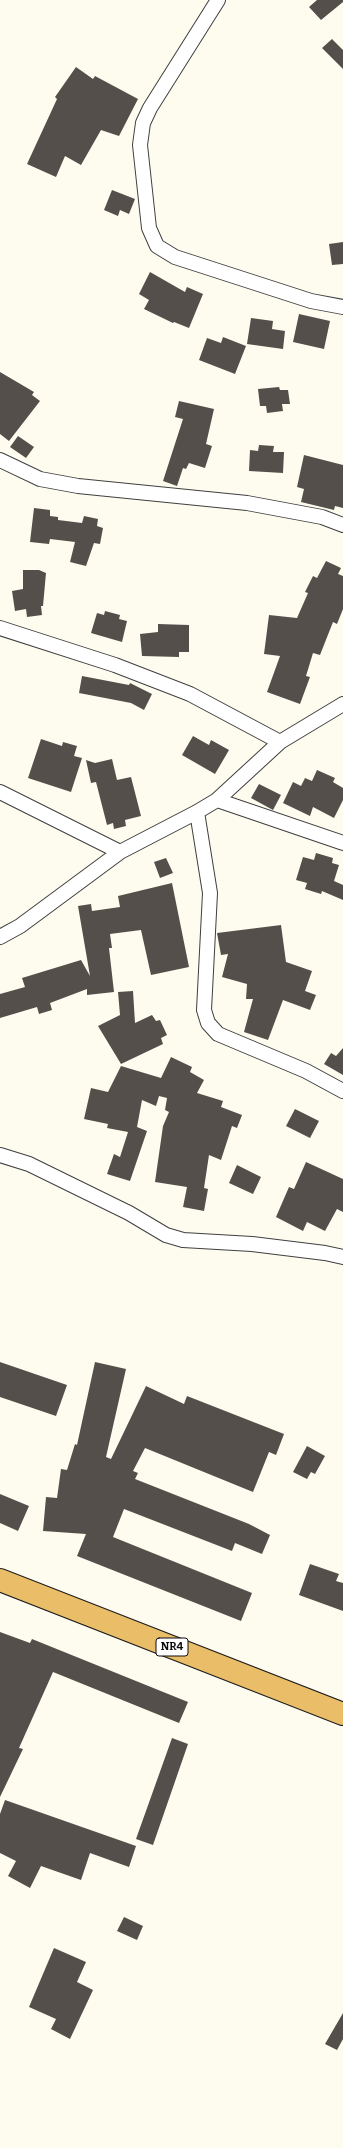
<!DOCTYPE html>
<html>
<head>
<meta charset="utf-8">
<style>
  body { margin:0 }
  canvas { display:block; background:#fefcef }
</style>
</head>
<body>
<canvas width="343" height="2148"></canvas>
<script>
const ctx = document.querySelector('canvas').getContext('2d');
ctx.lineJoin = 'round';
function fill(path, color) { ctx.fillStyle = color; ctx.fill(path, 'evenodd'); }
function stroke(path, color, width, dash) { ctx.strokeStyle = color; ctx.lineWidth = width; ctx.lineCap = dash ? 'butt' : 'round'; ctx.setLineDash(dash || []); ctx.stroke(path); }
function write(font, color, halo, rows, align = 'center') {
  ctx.font = font + ' Bitter,serif'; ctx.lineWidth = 4; ctx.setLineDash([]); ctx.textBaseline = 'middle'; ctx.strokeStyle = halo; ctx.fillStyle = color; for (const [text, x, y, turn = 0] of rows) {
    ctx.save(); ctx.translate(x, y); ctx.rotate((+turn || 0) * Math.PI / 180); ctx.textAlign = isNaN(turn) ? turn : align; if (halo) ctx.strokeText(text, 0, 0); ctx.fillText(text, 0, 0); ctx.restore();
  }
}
const building = new Path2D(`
  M317 0H343V2L321 20 309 7Z
  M332 39 343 50V69L322 48Z
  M76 67 93 79 95 76 138 99 119 136 101 130 81 165 65 156 56 177 27 164 57 99 55 97Z
  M112 190 135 199 129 214 120 210 118 216 104 210Z
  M343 242V264L332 265 329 244Z
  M150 272 185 292 187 287 203 294 189 328 174 322 173 323 144 309 149 300 139 294Z
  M299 314 330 321 324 349 293 342Z
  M251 318 273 321 272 329 285 331 283 349 247 344Z
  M223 337 246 346 235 374 199 360 207 338 221 343Z
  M0 372 34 392 32 395 40 401 9 441 0 434Z
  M279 387 280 390H288L290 404H282L283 411 267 413 266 406H260L258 389Z
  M179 401 214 409 206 444 212 446 205 468 189 463 186 469 183 468 177 486 163 481 183 419 175 417Z
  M18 436 34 447 26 458 10 447Z
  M259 445 274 446 273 452H284L283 473 249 471 250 450 258 451Z
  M304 455 343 465V508L335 506 334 510 301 502 304 489 297 487Z
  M34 508 50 510V516L58 517V520L82 523 84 516 98 519 97 526 103 528 100 544 94 543 86 566 70 562 75 542 50 539 49 544 30 542Z
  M326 561 341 568 338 574 343 576V609L337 624 333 622 320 655 313 653 306 676 310 677 300 704 267 692 280 656 264 654 269 615 297 618 308 593 305 592 313 576 317 578Z
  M23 570H39L46 573 43 606H41L42 615 27 617 26 609 15 611 12 591 23 589Z
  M105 611 120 615 119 619 127 621 122 642 91 633 97 613 104 615Z
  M158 624 189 625V652H179V657L142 656 140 634 158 632Z
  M82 676 129 685 130 683 152 694 144 710 131 703 79 693Z
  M193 736 209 745 211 740 229 750 215 774 182 755Z
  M41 739 62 746 63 742 77 746 74 756 82 758 71 792 28 778Z
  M112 759 117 780 131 777 141 816 125 820 126 826 114 829 113 823 107 825 96 782 91 783 86 760 95 763Z
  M317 770 335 778 333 782 343 788V800L334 818 313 807 310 816 283 803 293 782 301 786 305 778 312 781Z
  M259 784 281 795 273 810 251 798Z
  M316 853 333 858 332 863 339 865 334 881 343 885V900L322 891 321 894 305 889 307 883 296 880 303 857 314 860Z
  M166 858 173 873 160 878 154 862Z
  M172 883 189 967 151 975 141 930 110 934 112 948H109L114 992 87 995V989L50 1003 52 1010 39 1014 37 1007 0 1018V994L25 987 22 978 81 960 90 976 78 906 91 904 92 911 120 907 118 896Z
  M281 925 286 962 312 971 305 991 316 995 310 1010 283 1000 268 1040 244 1032 253 999H246L247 984 222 977 228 954 221 955 217 933Z
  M133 991 135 1023 152 1015 156 1021 160 1020 167 1035 161 1038 163 1044 121 1064 98 1026 120 1015 118 992Z
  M343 1048V1075L324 1064 331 1053 336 1056Z
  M171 1057 192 1067 190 1072 204 1080 197 1093 223 1101 221 1107 242 1115 237 1128 232 1126 221 1160 209 1155 204 1188 208 1189 204 1211 183 1207 187 1187 155 1182 163 1126 169 1112 165 1110 167 1098 159 1096 156 1106 142 1100 137 1127 147 1131 130 1181 107 1174 114 1154 120 1157 128 1132 107 1128 108 1124 84 1119 91 1088 108 1092 121 1066 161 1078Z
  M295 1109 319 1121 310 1138 286 1126Z
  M306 1162 343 1179V1212L337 1209 325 1231 307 1222 303 1231 276 1217 289 1187 294 1189Z
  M237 1165 261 1177 253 1194 229 1183Z
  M0 1362 67 1385 56 1416 0 1397Z
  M95 1362 126 1369 106 1457 111 1459 146 1386 184 1404 187 1396 284 1434 276 1455 269 1452 253 1492 145 1448 133 1471 138 1473 135 1479 249 1524 270 1535 262 1554 235 1543 232 1551 124 1509 113 1537 252 1593 241 1621 77 1556 86 1534 43 1531 46 1497 57 1498 61 1469 67 1470 75 1444 77 1445Z
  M307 1446 325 1456 315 1474 311 1472 307 1479 293 1472Z
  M0 1494 29 1506 18 1531 0 1523Z
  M310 1564 339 1574 336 1581 343 1583V1611L299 1595Z
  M0 1632 30 1643 32 1639 188 1702 179 1723 53 1672 19 1748 23 1749 0 1797Z
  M172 1738 188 1744 153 1845 136 1839Z
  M5 1800 136 1846 129 1867 90 1853 81 1880 41 1866 30 1888 8 1876 16 1861 0 1853V1814Z
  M124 1917 143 1926 137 1940 117 1931Z
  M54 1948 86 1962 77 1982 93 1990 70 2039 51 2029 56 2019 29 2007Z
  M343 2013V2039L337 2050 325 2044Z`);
const minor = new Path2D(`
  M218 0 150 108 143 123 140 145 149 228 157 246 175 257 311 301 343 307
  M0 460 40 479 78 486 247 503 322 517 343 525
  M0 628 115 665 190 694 280 742
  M0 792 120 852
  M217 800 343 843
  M197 812 210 893 204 1010 208 1023 218 1034 306 1071 343 1091
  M0 937 20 926 120 852 197 812 217 800 280 742 343 704
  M0 1155 29 1164 129 1213 166 1235 183 1240 252 1244 325 1253 343 1257`);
const trunk = new Path2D(`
  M0 1580 343 1714`);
const shields = [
  [172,1647,32]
];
const shieldNames = [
  ["NR4",172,1647]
];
fill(building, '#554f4b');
stroke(minor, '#404040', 16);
stroke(trunk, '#1e1e1e', 24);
stroke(minor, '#fff', 14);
stroke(trunk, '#eabe68', 22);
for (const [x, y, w] of shields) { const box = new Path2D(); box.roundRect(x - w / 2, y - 9, w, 18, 3); ctx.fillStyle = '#fff'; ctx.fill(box); stroke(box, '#0d0d0d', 1); }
write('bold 11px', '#0d0d0d', null, shieldNames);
</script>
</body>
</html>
